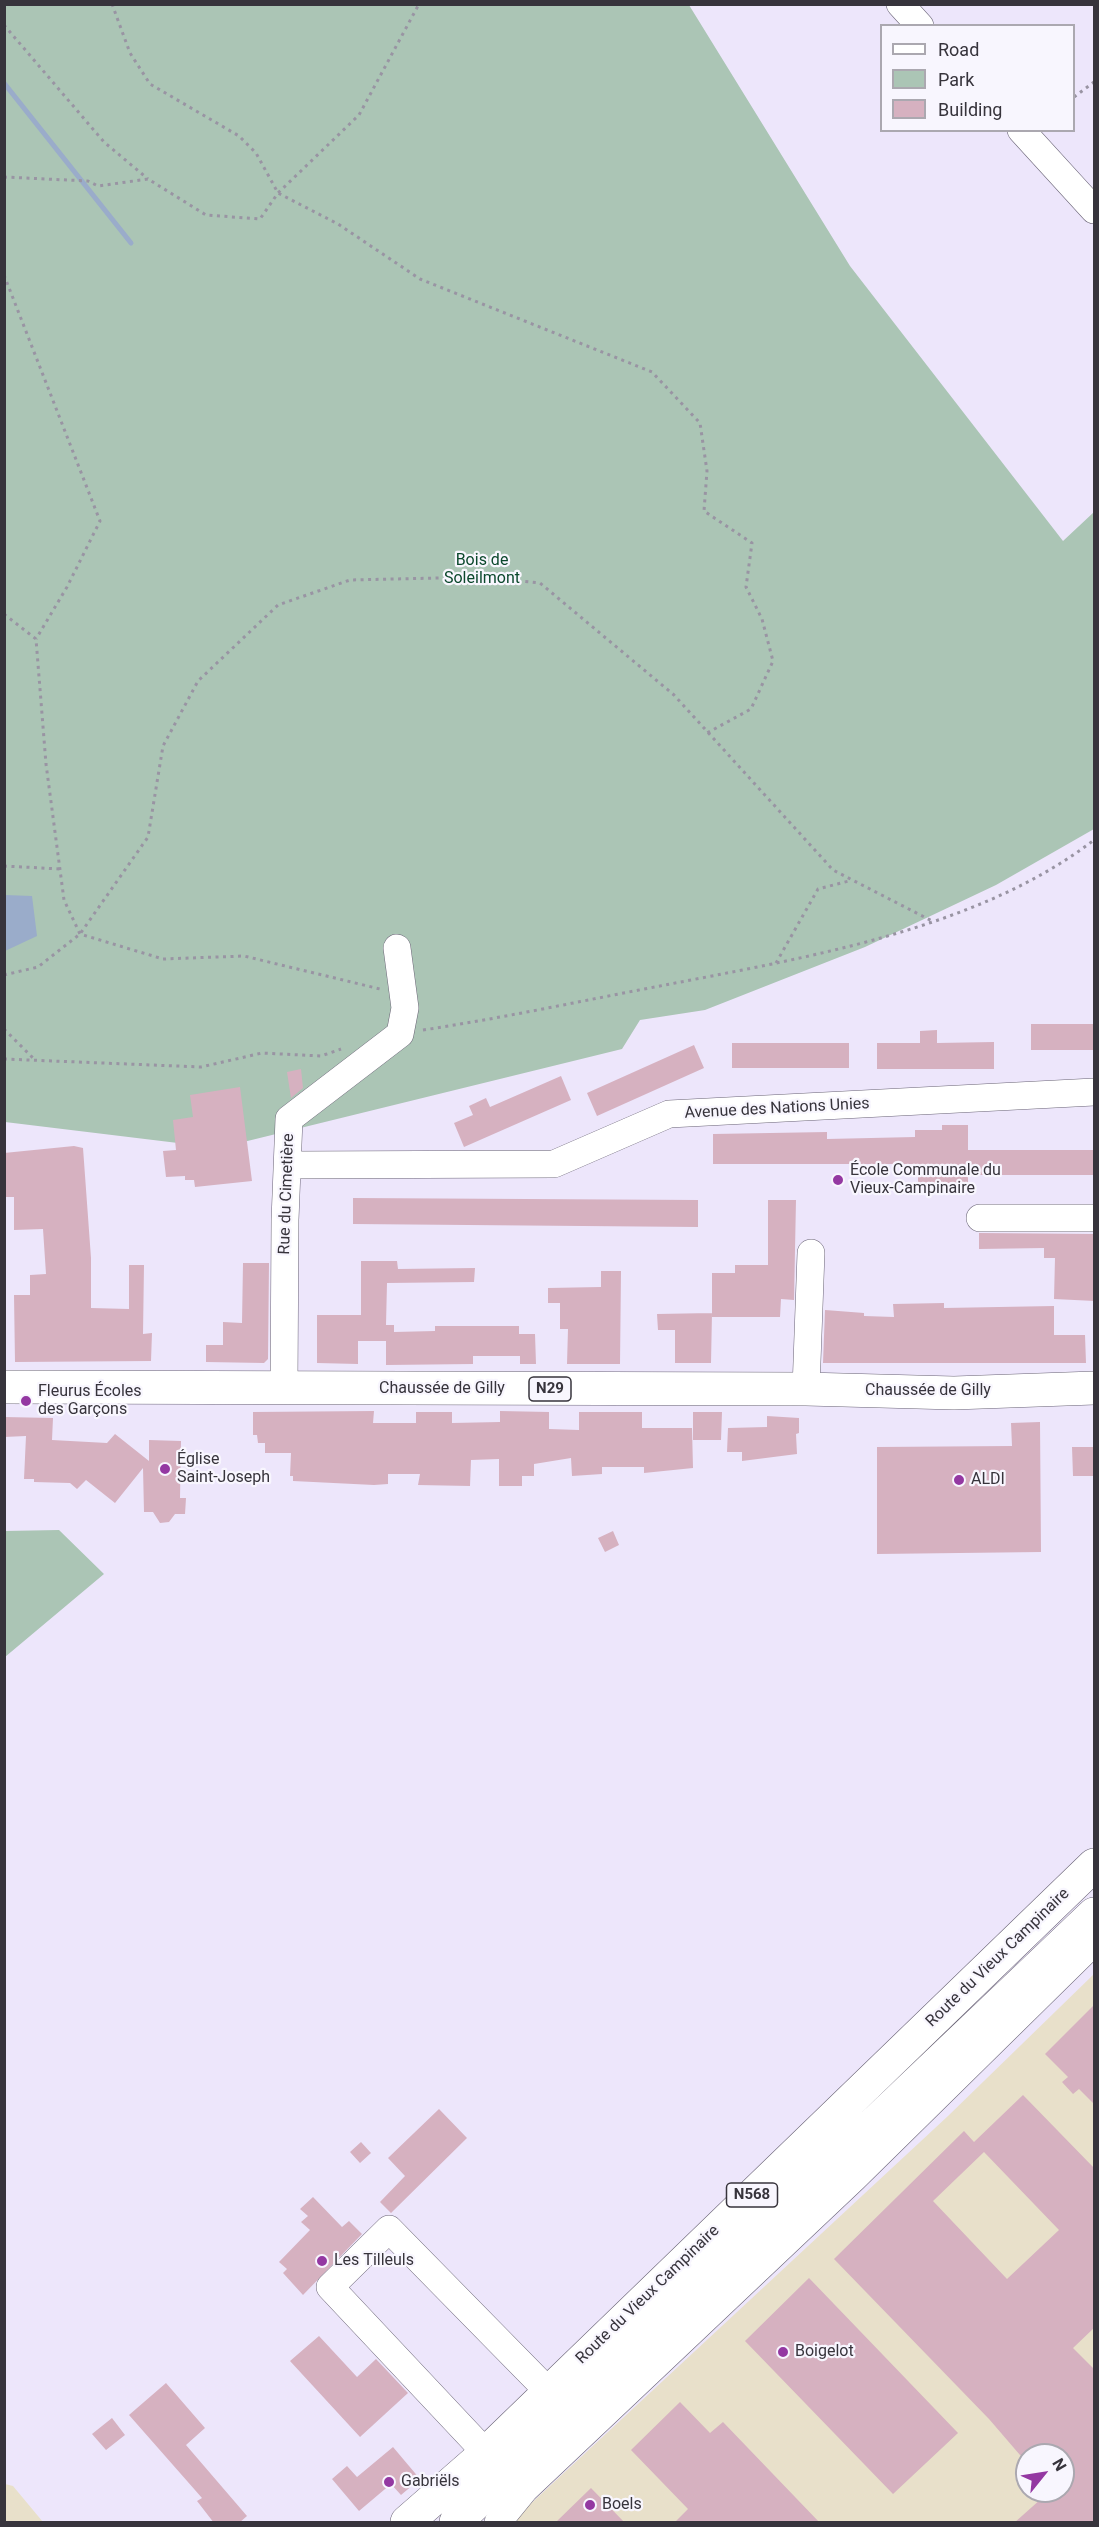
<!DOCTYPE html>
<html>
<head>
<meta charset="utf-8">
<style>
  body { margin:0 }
  #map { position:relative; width:1099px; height:2527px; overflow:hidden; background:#ede6fb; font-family:Roboto,sans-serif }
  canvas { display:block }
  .frame { position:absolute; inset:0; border:6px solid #37343c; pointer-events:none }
  .legend { position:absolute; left:880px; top:24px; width:195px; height:108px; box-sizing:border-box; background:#f8f6fe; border:2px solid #aba8b0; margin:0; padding:8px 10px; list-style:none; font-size:18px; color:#37343c }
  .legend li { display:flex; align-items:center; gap:12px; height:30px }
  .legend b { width:30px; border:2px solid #aba8b0 }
  .north { position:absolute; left:1015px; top:2443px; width:60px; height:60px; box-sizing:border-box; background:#f8f6fe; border:2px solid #aba8b0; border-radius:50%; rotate:60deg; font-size:16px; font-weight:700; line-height:24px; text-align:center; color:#37343c }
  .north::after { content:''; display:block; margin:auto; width:21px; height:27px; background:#9438a2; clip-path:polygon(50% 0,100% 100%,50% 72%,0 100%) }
</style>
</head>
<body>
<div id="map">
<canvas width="1099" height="2527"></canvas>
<div class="frame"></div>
<ul class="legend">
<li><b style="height:8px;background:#fff"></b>Road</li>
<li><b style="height:16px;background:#abc5b5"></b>Park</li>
<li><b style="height:16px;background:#d6b1c0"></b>Building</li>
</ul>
<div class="north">N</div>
</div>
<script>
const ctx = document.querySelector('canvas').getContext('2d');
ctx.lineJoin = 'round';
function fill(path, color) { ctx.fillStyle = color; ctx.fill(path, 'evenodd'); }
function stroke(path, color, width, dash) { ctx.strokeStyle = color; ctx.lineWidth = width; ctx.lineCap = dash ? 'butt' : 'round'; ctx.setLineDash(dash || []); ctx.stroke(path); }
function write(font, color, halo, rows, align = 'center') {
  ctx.font = font + ' Roboto,sans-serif'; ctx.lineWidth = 4.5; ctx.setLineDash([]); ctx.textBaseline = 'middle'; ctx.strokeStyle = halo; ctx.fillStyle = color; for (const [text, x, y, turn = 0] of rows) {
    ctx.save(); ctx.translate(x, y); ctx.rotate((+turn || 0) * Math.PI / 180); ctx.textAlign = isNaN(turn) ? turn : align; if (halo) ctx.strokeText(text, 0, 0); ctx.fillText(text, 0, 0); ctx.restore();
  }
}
const industrial = new Path2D(`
  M1094 1974V2522H511L948 2116ZM1027 2455H1063V2491H1027Z
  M5 2484 13 2486 43 2522H5Z`);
const green = new Path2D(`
  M5 5H689L850 266 1063 541 1094 512V829L996 885 865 947 705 1010 640 1020 622 1049 219 1148 5 1122Z
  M59 1530 104 1574 5 1657V1531Z`);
const water = new Path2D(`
  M5 895 32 896 37 936 5 951Z`);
const stream = new Path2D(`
  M4 83 131 243`);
const building = new Path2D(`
  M1031 1024H1095V1050H1031Z
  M937 1030V1043L994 1042V1069H877V1043H920V1031Z
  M732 1043H849V1068H732Z
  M694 1045 704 1068 597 1116 587 1093Z
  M301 1069 303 1088 291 1098 287 1072Z
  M561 1076 571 1100 464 1147 454 1123 473 1115 469 1106 486 1098 490 1107Z
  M240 1087 252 1181 195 1187 194 1180H185V1176L166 1177 163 1151 176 1150 173 1120 193 1117 190 1095Z
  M942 1125H968V1150H1095V1175H968V1183H918V1164H713V1134L827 1132V1139L915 1137V1130H942Z
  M74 1146 83 1148 91 1258V1308L129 1309V1265H144L143 1334 152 1333 151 1361 15 1362 14 1295H30V1275L46 1274 43 1229 14 1230V1197H4V1153Z
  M353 1198 698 1200V1227L353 1224Z
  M768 1200H796L794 1300 781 1299 780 1317H712V1273H735V1265H768Z
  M979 1233 1095 1234V1301L1054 1299 1055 1258H1044V1248L979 1249Z
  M361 1261H397L398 1269 475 1268 474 1282 387 1283 386 1325H394V1332L435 1331V1326H519V1334H535L536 1364H520V1356H473V1364L386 1365V1341H358V1364L317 1363V1315H361Z
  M243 1263H269L268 1359 264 1363 206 1362V1345H223V1322L242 1323Z
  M601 1271H621L620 1364H567L568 1329H560V1303H548V1288L601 1287Z
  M944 1303V1308L1054 1306V1335H1085L1086 1363H823L825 1310 864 1313V1316L894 1317 893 1304Z
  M712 1313 711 1363H675V1330H658L657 1314Z
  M374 1411 373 1423H416V1412H452V1423L500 1422V1411L549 1412V1429L579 1430V1412H642V1428H692L693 1468 644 1473V1467H602V1474L572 1476 571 1458 534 1464V1476H522V1486H499V1459L471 1460 470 1486 418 1485 420 1474H388V1484L374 1485 293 1481V1476H290L291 1453H265V1443H258L257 1435H253V1412Z
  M693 1412H722L721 1440H693Z
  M767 1416 799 1418V1433L796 1434 797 1454 742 1461V1452H727L728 1428 767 1427Z
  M4 1417 53 1418 52 1440 107 1443 115 1434 149 1461V1440L181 1441 180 1498H186L185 1514H175L169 1522 160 1523 153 1512H144L143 1468 115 1503 86 1480 77 1489 70 1483 34 1482V1479H24L26 1436 4 1437Z
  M1040 1422 1041 1552 877 1554V1447L1012 1446 1011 1423Z
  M1072 1447H1095V1476H1073Z
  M613 1531 619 1545 605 1552 598 1538Z
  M1095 2004V2105L1079 2089 1073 2094 1062 2082 1068 2077 1045 2054Z
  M1023 2095 1095 2169V2327L1073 2348 1095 2370V2523H1014L1050 2491H1063V2455H1020L989 2419 834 2259 964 2131 974 2142ZM984 2152 1059 2230 1007 2279 933 2201Z
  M439 2109 467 2138 391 2213 380 2202 405 2176 388 2158Z
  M361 2142 371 2153 360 2163 350 2152Z
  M313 2197 342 2227 349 2221 362 2234 303 2295 283 2273 287 2269 279 2262 310 2230 301 2222 308 2216 300 2209Z
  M809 2278 958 2433 893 2494 745 2341Z
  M319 2336 357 2377 376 2359 408 2393 360 2437 290 2361Z
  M166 2383 205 2428 186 2445 247 2516 239 2523H214L197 2501 202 2498 129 2415Z
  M680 2402 710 2433 723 2422 820 2523H674L688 2509 631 2450Z
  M112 2418 125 2435 106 2450 92 2434Z
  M393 2447 420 2479 401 2495 391 2484 359 2511 332 2479 347 2466 357 2477Z
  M591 2488 625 2523H555Z`);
const path = new Path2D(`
  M112 4 130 53 150 84 239 136 256 153 278 193 338 224 420 279 652 372 700 423 707 471 704 511 752 543 746 587 762 619 773 661 751 709 707 733
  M4 25 104 142 148 179
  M1074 97 1094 82
  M4 177 88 181 98 186 148 179 206 215 260 219 278 193 359 115 419 4
  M4 275 100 521 67 587 36 639
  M4 614 36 639 46 764 64 900 80 934 163 959 244 956 380 989
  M4 866 60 869
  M776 963 818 889 849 881
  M4 975 38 967 80 934 148 837 163 746 198 681 278 605 350 580 484 577 540 583 674 695 833 870 934 922
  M4 1029 34 1059
  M423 1030C503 1018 581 1001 660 986 803 958 977 930 1094 840
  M4 1059 201 1067 262 1053 321 1056 341 1049`);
const minor = new Path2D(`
  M900 4 920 26
  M1021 130 1094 210
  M289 1165 554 1164 669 1114 1094 1092
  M980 1218H1094
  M284 1388 285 1220 289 1119 400 1034 405 1008 397 948
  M806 1389 811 1253
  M486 2453 330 2287 389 2229 549 2392
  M498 2522 525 2489 854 2178 1094 1942`);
const major = new Path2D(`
  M4 1387 806 1389 954 1393 1094 1388`);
const highway = new Path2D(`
  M407 2522 486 2453 1094 1865
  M456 2522 1094 1914`);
const markers = [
  [838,1180,6,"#9438a2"],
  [26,1401,6,"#9438a2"],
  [165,1469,6,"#9438a2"],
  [959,1480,6,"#9438a2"],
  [322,2261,6,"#9438a2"],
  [783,2352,6,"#9438a2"],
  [389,2482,6,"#9438a2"],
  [590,2505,6,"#9438a2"]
];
const shields = [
  [550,1389,42],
  [752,2195,51]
];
const shieldNames = [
  ["N29",550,1389],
  ["N568",752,2195]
];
const parkNames = [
  ["Bois de",482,561],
  ["Soleilmont",482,579]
];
const streetNames = [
  ["Avenue des Nations Unies",777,1109,-3],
  ["Rue du Cimetière",287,1194,-88],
  ["Chaussée de Gilly",442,1389],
  ["Chaussée de Gilly",928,1391],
  ["Route du Vieux Campinaire",998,1958,-44],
  ["Route du Vieux Campinaire",648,2295,-44]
];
const poiNames = [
  ["École Communale du",850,1171],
  ["Vieux-Campinaire",850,1189],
  ["Fleurus Écoles",38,1392],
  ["des Garçons",38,1410],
  ["Église",177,1460],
  ["Saint-Joseph",177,1478],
  ["ALDI",971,1480],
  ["Les Tilleuls",334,2261],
  ["Boigelot",795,2352],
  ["Gabriëls",401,2482],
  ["Boels",602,2505]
];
fill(industrial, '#e8e0ca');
fill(green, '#abc5b5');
fill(water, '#9aacca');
stroke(stream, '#9aacca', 5);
fill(building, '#d6b1c0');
stroke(minor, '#6a6476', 28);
stroke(major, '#6a6476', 34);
stroke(highway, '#6a6476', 34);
stroke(path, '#9994a3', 3, [3, 4.5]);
stroke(minor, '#fff', 27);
stroke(major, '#fff', 33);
stroke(highway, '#fff', 33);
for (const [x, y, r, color] of markers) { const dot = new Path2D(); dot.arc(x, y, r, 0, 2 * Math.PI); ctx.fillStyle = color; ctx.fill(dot); stroke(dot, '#f8f6fe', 2); }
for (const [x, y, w] of shields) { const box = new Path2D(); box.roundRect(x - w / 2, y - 12, w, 24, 4.5); ctx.fillStyle = '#f8f6fe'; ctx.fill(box); stroke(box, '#37343c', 1.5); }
write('bold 15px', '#37343c', null, shieldNames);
write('16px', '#0b482c', '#f8f6fe', parkNames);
write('16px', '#37343c', '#f8f6fe', streetNames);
write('16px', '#37343c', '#f8f6fe', poiNames, 'left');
</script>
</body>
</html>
